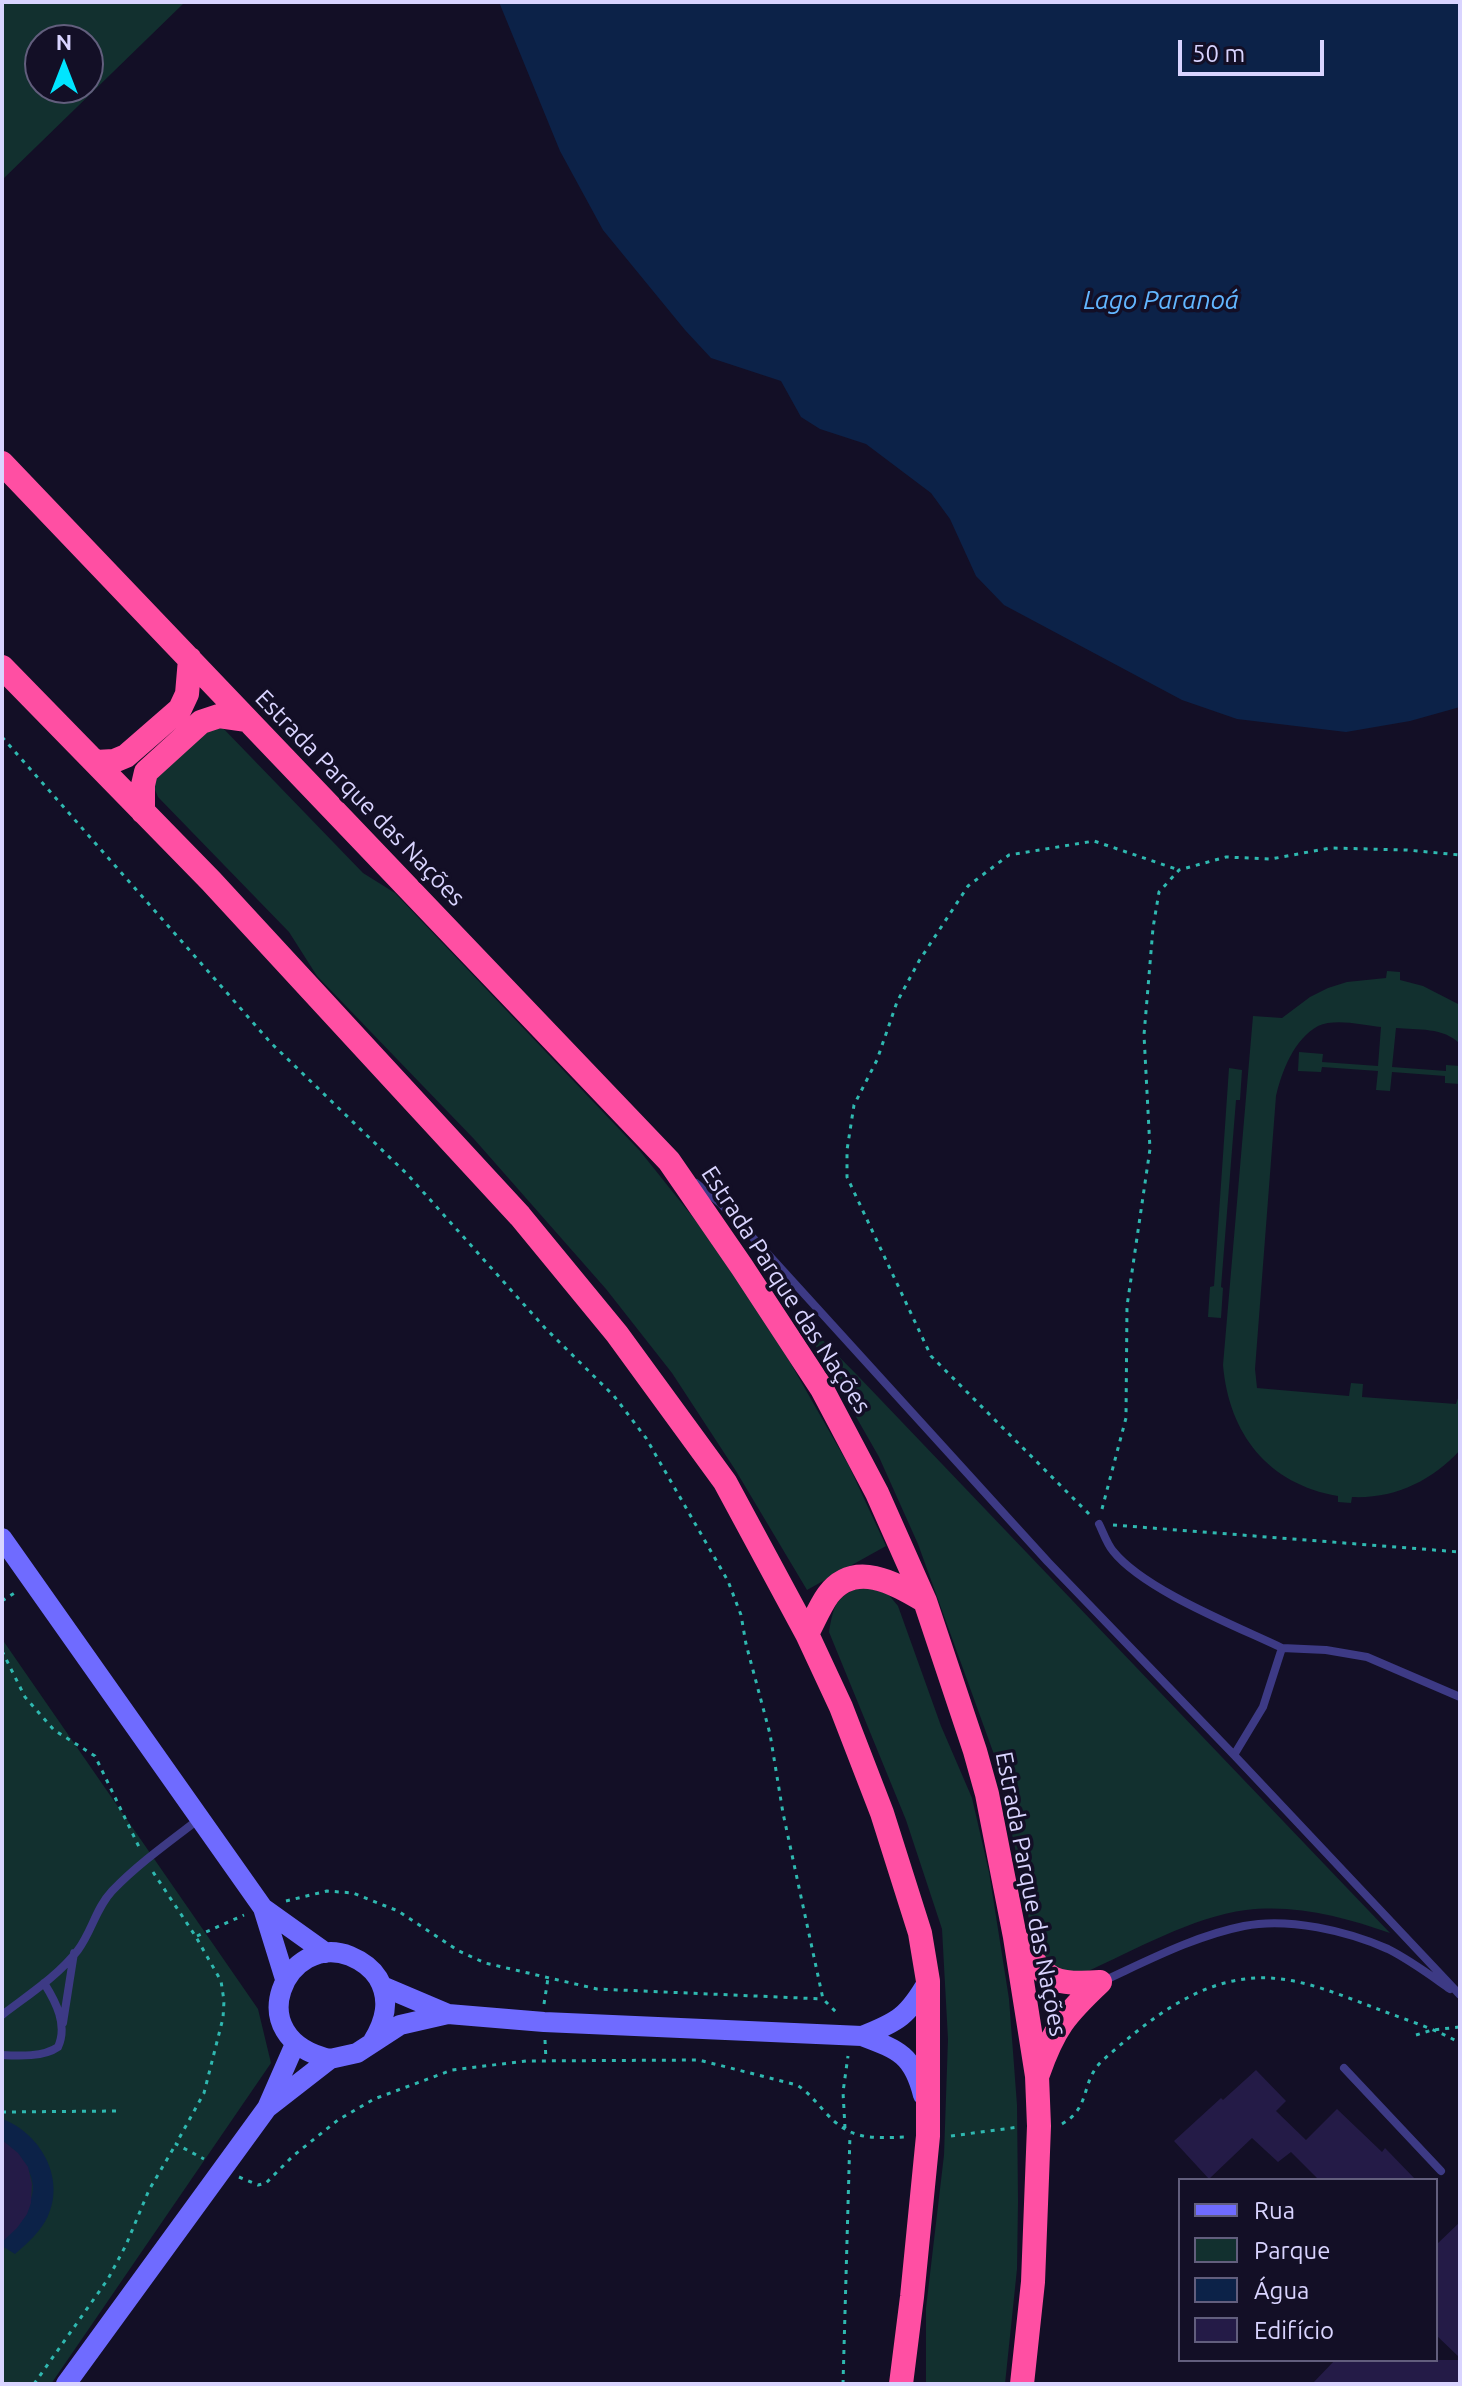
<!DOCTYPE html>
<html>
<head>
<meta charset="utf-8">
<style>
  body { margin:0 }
  #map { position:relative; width:1462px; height:2386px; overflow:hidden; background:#130f26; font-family:Ubuntu,sans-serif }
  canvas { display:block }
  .frame { position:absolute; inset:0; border:4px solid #d9d4ff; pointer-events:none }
  .legend { position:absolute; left:1178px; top:2178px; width:260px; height:184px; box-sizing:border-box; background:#130f26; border:2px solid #625e7d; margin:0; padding:10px 14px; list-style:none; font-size:24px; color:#d9d4ff }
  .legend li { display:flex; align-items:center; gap:16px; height:40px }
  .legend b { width:40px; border:2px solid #625e7d }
  .north { position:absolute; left:24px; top:24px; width:80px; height:80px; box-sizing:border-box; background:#130f26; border:2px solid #625e7d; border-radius:50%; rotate:0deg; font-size:22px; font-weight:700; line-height:32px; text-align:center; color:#d9d4ff }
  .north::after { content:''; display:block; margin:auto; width:28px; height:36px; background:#00e5ff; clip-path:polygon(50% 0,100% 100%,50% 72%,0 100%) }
  .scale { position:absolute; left:1178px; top:40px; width:146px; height:36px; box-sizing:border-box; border:4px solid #d9d4ff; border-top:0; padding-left:10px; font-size:24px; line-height:28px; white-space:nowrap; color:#d9d4ff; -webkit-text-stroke:6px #130f26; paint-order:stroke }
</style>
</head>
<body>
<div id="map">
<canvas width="1462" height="2386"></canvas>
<div class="frame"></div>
<ul class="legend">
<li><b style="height:10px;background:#6f6bff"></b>Rua</li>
<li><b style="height:22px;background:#12302f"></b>Parque</li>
<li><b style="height:22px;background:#0c2248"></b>Água</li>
<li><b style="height:22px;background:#241b47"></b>Edifício</li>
</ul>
<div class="north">N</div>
<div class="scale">50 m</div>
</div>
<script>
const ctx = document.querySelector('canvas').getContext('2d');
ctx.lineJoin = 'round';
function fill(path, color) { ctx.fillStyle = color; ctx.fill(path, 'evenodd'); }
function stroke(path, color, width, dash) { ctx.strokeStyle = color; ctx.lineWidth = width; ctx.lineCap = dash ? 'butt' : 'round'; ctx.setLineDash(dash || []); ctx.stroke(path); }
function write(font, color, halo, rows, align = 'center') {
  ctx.font = font + ' Ubuntu,sans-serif'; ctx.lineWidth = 7; ctx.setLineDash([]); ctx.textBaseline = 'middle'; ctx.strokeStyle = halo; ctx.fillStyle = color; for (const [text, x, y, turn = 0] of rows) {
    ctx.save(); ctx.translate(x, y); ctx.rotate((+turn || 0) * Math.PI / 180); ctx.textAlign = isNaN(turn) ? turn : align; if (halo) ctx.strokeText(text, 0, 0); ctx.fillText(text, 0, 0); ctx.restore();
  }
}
const green = new Path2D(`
  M2 2H185L2 180ZM40 40H88V88H40Z
  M220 725 363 873 395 893 640 1151 708 1236 774 1334 849 1466 886 1546 807 1590 736 1471 672 1373 606 1289 474 1139 317 976 289 932 158 797 153 785 155 774 202 726Z
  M1387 971 1400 972V980L1423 986 1460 1005V1044C1444 1027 1417 1030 1396 1028L1392 1067 1446 1071V1065L1460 1066V1084L1445 1083V1076L1392 1072 1390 1091 1376 1090 1378 1071 1322 1067 1321 1072 1298 1071 1299 1052 1323 1054 1322 1062 1378 1066 1381 1027C1363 1025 1335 1018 1318 1026 1294 1039 1282 1071 1276 1096L1255 1369 1257 1388 1349 1396 1351 1383 1363 1384 1362 1397 1456 1404 1460 1392V1450C1432 1481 1394 1499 1352 1497L1351 1503 1338 1502V1496C1268 1484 1229 1434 1223 1365L1253 1016 1282 1018 1310 997 1328 988 1347 982 1386 978Z
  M1229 1068 1242 1070 1240 1100H1236L1221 1287 1223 1288 1221 1318 1208 1317 1210 1287 1214 1286Z
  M798 1315 858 1376 1390 1933C1344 1917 1296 1904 1246 1910 1192 1917 1135 1950 1086 1972L1079 1973 1049 1966 1032 1943 1026 1899 996 1760 918 1544 879 1457Z
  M863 1586 888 1594 898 1606 941 1726 972 1798 989 1872 1009 1999 1017 2105 1018 2201 1017 2269 1005 2384H926V2308L944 2155 948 2039 942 1929 906 1820 829 1632C834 1603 836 1597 863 1586Z
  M2 1639 258 2009 271 2063 51 2384H2Z`);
const water = new Path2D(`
  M499 2H1460V707L1410 721 1346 732 1237 719 1182 700 1004 605 976 576 950 519 931 493 866 444 820 429 801 417 781 381 711 358 685 330 603 230 560 151Z
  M2 2119C39 2132 66 2177 48 2216 41 2231 28 2243 15 2254L2 2246C2 2229 19 2219 28 2205 43 2182 21 2152 2 2141Z`);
const building = new Path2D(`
  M1256 2070 1286 2101 1276 2111 1306 2140 1337 2109 1382 2152 1385 2148 1416 2180H1319L1291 2152 1278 2162 1252 2138 1209 2179 1174 2141 1221 2098 1223 2100Z
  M2 2140 18 2153 28 2167 32 2184 31 2203 27 2214 17 2228 2 2242Z
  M1460 2222V2358L1436 2335V2245Z
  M1335 2360H1460V2384H1312Z`);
const path = new Path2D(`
  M2 737 271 1043 408 1175 545 1328 614 1396 646 1438 728 1581 741 1615 746 1644 770 1734 783 1813 823 1999 838 2014
  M1102 1509 1126 1418 1127 1306 1150 1149 1144 1035 1153 928 1159 892 1179 870 1226 857 1271 859 1330 848 1407 850 1460 855
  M1089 1514 931 1356 847 1177V1150L854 1105 877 1060 897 1002 919 961 968 886 1009 855 1094 841 1179 870
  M1113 1525 1460 1552
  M2 1601 16 1592
  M2 1651 25 1697 54 1730 95 1756 140 1849
  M153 1872 196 1937 221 1981 224 2001 223 2018 204 2093 176 2144 204 2159
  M286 1901 327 1891 353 1893 398 1911 459 1951 485 1963 597 1989 823 1999
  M197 1936 244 1915
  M544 2004 548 1978
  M1416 2035 1432 2030 1460 2027
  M545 2040 546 2060
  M2 2112 117 2111
  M1062 2124C1092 2107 1080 2081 1103 2060 1146 2022 1197 1980 1257 1978 1297 1976 1338 1994 1375 2008 1403 2019 1434 2028 1460 2043
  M845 2128 843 2092 848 2056
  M951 2136 1019 2127
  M239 2177 258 2185 266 2183 293 2156 338 2120 374 2099 452 2070 526 2061 699 2060 797 2085C808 2092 816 2102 825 2112 851 2141 871 2138 907 2137
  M34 2384 108 2279 126 2245 149 2190 176 2144
  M843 2384 850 2134`);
const lane = new Path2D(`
  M696 1183 721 1204 756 1241 1048 1562 1234 1755 1460 1995
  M1099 1524C1103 1532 1107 1544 1113 1551 1144 1590 1236 1626 1282 1648L1263 1707 1234 1755
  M1282 1648 1326 1650 1367 1657 1460 1697
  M1101 1982C1147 1961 1194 1936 1244 1926 1288 1917 1348 1931 1388 1949 1410 1960 1430 1975 1450 1989
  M2 2015C28 1995 58 1976 78 1950 92 1931 96 1908 112 1891 138 1864 169 1842 199 1819
  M63 2023 74 1953
  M2 2055C19 2056 44 2057 58 2047 68 2025 56 2002 44 1983
  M1344 2068 1441 2171`);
const secondary = new Path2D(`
  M2 1538 263 1908 285 1979
  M263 1908 326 1953
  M382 1986 448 2014
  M862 2036C898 2022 908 2016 928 1981
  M330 2059C237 2038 287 1931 350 1956 362 1961 371 1967 378 1978 391 2000 385 2021 373 2041
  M267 2108 330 2059 357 2053 400 2025 448 2014 544 2022 862 2036C899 2050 913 2055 923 2095
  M66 2384 267 2108 295 2044`);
const highway = new Path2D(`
  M2 463 669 1161 742 1267 822 1389 877 1493 925 1601 975 1751 987 1794 1015 1937 1037 2076 1039 2126 1033 2282 1022 2384
  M2 667 211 881 520 1216 617 1334 725 1482 807 1634 841 1707 882 1813 920 1933 928 1981V2136L912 2297 901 2384
  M96 762 114 761 126 756 180 709 187 694 190 659
  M143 812V785L146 772 201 722 219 716 247 720
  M807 1634C814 1621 820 1606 828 1595 855 1559 896 1584 925 1601
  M1017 1940C1047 1978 1048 1986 1100 1982
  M1038 2074C1054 2028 1065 2015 1100 1982`);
const streetNames = [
  ["Estrada Parque das Nações",360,798,46],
  ["Estrada Parque das Nações",786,1290,57],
  ["Estrada Parque das Nações",1031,1894,79]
];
const waterNames = [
  ["Lago Paranoá",1161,300]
];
fill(green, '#12302f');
fill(water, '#0c2248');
fill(building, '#241b47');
stroke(path, '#2fb8b0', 3, [4, 6]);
stroke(lane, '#3d3a85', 8);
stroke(secondary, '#6f6bff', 20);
stroke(highway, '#ff4fa3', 24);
write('24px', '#d9d4ff', '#130f26', streetNames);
write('italic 26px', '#62b6ff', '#130f26', waterNames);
</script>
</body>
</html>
